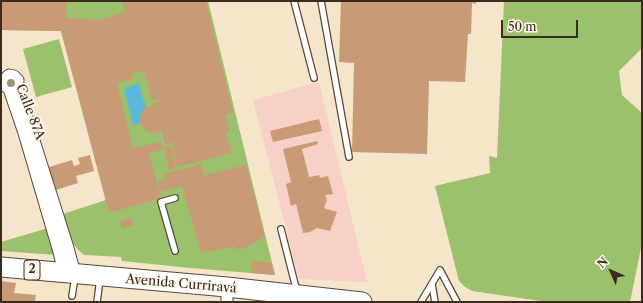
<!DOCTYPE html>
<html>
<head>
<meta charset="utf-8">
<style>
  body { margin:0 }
  #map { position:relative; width:643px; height:303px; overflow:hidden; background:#f4e5cb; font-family:"Libre Caslon Text",serif }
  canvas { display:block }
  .frame { position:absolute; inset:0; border:2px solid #3b2a1e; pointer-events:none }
  .north { position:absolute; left:591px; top:251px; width:40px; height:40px; -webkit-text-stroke:3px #fbf7ec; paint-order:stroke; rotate:315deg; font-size:11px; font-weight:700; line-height:16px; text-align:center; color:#3b2a1e }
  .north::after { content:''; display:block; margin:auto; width:14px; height:18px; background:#3b2a1e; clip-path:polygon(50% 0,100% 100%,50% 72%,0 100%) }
  .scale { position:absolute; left:501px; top:20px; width:77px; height:18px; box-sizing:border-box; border:2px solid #3b2a1e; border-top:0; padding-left:5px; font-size:12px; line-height:14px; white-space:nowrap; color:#3b2a1e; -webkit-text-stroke:3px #fbf7ec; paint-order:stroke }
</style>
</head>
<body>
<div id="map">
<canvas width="643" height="303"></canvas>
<div class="frame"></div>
<div class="north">N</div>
<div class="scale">50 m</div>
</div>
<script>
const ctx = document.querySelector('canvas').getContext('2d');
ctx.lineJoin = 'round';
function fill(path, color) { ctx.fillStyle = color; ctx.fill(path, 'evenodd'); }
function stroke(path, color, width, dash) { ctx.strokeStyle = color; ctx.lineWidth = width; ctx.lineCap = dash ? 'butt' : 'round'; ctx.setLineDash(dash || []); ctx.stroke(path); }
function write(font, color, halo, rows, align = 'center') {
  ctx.font = font + ' "Libre Caslon Text",serif'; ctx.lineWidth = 4; ctx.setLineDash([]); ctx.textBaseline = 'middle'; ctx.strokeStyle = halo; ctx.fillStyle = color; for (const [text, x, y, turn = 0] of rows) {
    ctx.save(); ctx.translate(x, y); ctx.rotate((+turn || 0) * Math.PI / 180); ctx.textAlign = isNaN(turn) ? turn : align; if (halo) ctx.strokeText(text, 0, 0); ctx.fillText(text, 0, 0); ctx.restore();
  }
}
const built = new Path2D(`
  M319 82 367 282 299 279 253 100Z`);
const green = new Path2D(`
  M1 1H208L275 275 190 268 122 261 121 257 85 255C71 248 68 228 63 214L106 200 61 31 1 30Z
  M504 1H642V48L619 71 622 95 642 113V243L630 302H548L472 291 465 287 459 281 435 186 490 173 489 156 497 158Z
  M59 39 72 87 36 97 23 49Z
  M48 228 56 255 1 251V242Z`);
const water = new Path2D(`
  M139 84 146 108C141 112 139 117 141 123L133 125 124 88Z`);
const building = new Path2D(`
  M1 1H67L66 18 99 20 125 12 122 1H206L233 113 226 115 229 131 225 132 232 153 177 167 172 142 165 144 162 132 151 133 141 126 140 121 142 111 146 108 153 106V103L159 101V99L152 101 144 71 132 74 133 79 117 83 133 148 161 142 162 147 171 146 176 168 169 170 164 149 149 153 161 198 109 213 61 31 1 30Z
  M341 1H476V4L472 3 471 34H468L465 82 429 81 427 154 352 152 354 63 339 62Z
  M319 119 322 131 273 142 270 131Z
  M317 141 318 144 302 149 309 177 319 175 320 178 328 176 333 194 325 195 327 200 324 208 337 212 330 231 317 228 310 232 303 233 296 204 291 206 286 184 291 182 283 149Z
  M90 155 94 171 76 176 78 183 56 190 53 180 50 181 46 168 72 160 74 166 80 164 78 158Z
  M201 164 204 175 246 165 265 237 244 248 235 250V246L201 253 182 186 160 192 158 181 165 179 164 174Z
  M131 218 134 225 122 228 120 221Z
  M252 261 272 263 275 275 251 273Z
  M1 281 16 283 14 293 36 295 35 302H1Z`);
const service = new Path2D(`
  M294 1 314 78
  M321 1 349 157
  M281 229 297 292
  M175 251 161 202 175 198
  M432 284 435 302
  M72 296 75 277
  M97 302 100 279
  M421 302 440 270 457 302`);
const minor = new Path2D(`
  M64 273 59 252 24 133 9 89 4 85V80L9 75 14 76 18 80 17 87 68 248 75 274
  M227 302V287`);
const trunk = new Path2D(`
  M1 267 227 287 362 302`);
const trees = [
  [11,83]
];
const shields = [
  [32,270,16]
];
const shieldNames = [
  ["2",32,270]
];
const streetNames = [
  ["Calle 87A",30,112,69],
  ["Avenida Curriravá",181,284,5]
];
fill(built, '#f7d1c7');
fill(green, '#9cc16c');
fill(water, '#5ab9d8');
fill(building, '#c89b76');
stroke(service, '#574638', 8);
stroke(minor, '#574638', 13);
stroke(trunk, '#574638', 21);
stroke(service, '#fff', 5.5);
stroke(minor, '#fff', 11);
stroke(trunk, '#fff', 19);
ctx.fillStyle = '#9e9778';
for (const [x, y] of trees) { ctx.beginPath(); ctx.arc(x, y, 4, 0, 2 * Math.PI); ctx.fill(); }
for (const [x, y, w] of shields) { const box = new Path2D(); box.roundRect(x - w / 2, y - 10, w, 20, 3); ctx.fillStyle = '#fbf7ec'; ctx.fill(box); stroke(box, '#3b2a1e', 1); }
write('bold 12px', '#3b2a1e', null, shieldNames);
write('13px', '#3b2a1e', '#fbf7ec', streetNames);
</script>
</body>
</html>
